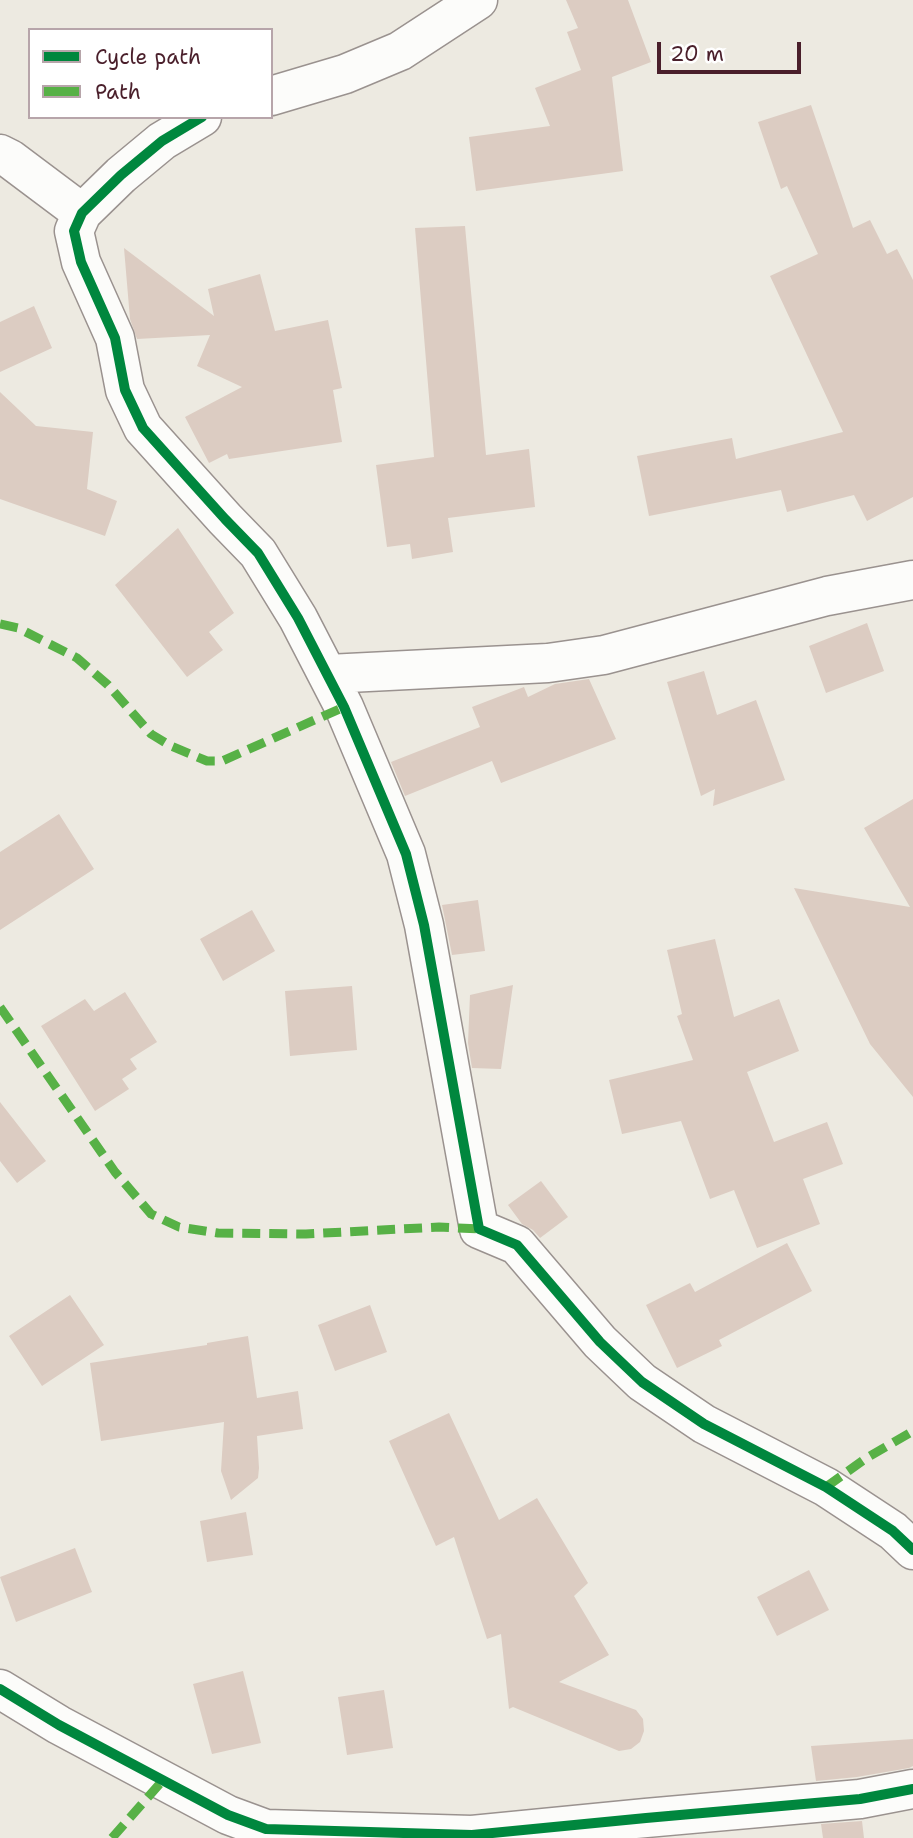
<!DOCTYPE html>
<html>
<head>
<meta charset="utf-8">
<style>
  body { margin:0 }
  #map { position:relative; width:913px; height:1838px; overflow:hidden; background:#edeae1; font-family:"Shantell Sans",sans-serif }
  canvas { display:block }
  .legend { position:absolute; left:28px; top:28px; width:245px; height:91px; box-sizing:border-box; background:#fff; border:2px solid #b7a5aa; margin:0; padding:9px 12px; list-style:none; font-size:21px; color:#4a1f2b }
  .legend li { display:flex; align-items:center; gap:14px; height:35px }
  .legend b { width:35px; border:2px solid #b7a5aa }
  .scale { position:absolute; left:657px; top:42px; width:144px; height:32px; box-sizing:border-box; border:4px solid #4a1f2b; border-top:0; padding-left:9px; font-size:21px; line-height:24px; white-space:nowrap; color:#4a1f2b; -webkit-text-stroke:5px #fff; paint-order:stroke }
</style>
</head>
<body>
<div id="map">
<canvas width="913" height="1838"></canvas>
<ul class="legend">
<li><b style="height:9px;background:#00873e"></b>Cycle path</li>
<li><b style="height:9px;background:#57b146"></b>Path</li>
</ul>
<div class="scale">20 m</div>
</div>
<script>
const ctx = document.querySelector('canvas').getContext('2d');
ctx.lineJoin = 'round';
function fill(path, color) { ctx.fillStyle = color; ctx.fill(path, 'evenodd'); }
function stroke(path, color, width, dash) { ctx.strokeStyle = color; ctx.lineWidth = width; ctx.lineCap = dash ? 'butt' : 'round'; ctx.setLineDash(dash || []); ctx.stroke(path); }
const building = new Path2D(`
  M566 0H628L651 62 612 77 623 171 476 191 469 137 550 126 535 88 581 70 567 32 578 28Z
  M811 105 853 228 870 220 887 254 897 249 913 280V497L867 521 854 495 787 512 781 490 649 516 637 456 732 438 736 459 843 432 770 276 818 254 787 186 781 189 758 122Z
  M465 226 486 455 529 449 535 507 448 518 453 552 412 559 410 544 387 547 376 465 434 457 415 228Z
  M124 248 214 316 208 289 260 274 275 331 328 320 342 388 333 390 342 442 229 459 227 454 209 463 185 417 242 387 197 366 210 335 137 339 130 319Z
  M34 306 52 348 0 372V322Z
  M0 392 36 426 93 432 87 489 117 501 105 536 0 499Z
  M178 528 234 613 209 632 223 650 187 677 115 585Z
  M867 623 884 671 826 693 809 646Z
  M704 671 717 715 756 700 785 780 713 806 715 789 701 796 667 682Z
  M589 679 616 739 501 783 492 761 405 796 391 762 480 727 472 707 524 687 528 697 555 684Z
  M913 799V1097L870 1044 794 888 910 907 864 828Z
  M59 814 94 869 0 930V852Z
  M478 900 485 951 452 955 442 905Z
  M252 910 275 951 223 981 200 939Z
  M715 939 734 1017 779 999 799 1051 747 1072 774 1142 827 1122 843 1164 803 1179 820 1224 757 1248 734 1190 710 1199 681 1121 622 1134 609 1080 693 1060 677 1016 682 1014 667 950Z
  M513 985 501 1069 472 1068 468 1043 470 995Z
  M352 986 357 1050 290 1056 285 991Z
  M125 992 157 1042 130 1059 137 1069 122 1079 129 1089 95 1111 41 1026 85 999 94 1011Z
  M0 1102 46 1161 17 1183 0 1161Z
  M541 1181 568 1217 540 1238 533 1230 522 1224 508 1205Z
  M787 1243 812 1291 719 1340 722 1346 677 1368 646 1305 690 1283 695 1292Z
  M70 1295 104 1345 42 1386 9 1336Z
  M370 1305 387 1352 335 1371 318 1325Z
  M248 1336 257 1398 298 1391 303 1429 257 1436 259 1468 258 1478 231 1500 221 1471 224 1422 101 1441 90 1363 207 1345V1343Z
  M449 1413 499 1520 537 1498 588 1583 574 1596 609 1655 559 1682 636 1710 643 1719 644 1731 640 1742 631 1749 619 1751 513 1707 509 1709 501 1634 487 1639 454 1537 436 1546 389 1441Z
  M246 1512 253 1555 207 1562 200 1521Z
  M75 1548 92 1592 16 1622 0 1577Z
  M809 1570 829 1610 777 1636 757 1597Z
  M243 1671 261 1743 212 1754 193 1684Z
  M384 1690 393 1748 347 1755 338 1697Z
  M913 1739V1766L909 1768 857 1777 816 1781 811 1746Z
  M862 1821 864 1838H823L821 1824Z`);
const minor = new Path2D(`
  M271 96 345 74 400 51 478 0
  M202 117 162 141 121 175 82 213 74 231 81 262 115 338 125 390 143 428 225 519 258 553 298 618 344 707 406 854 424 925 479 1229 517 1245 600 1342 642 1382 704 1424 826 1487 893 1531 913 1550
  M0 154 10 159 82 213
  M328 674 548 663 604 655 827 596 913 580
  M0 1689 59 1725 228 1815 266 1829 472 1835 646 1818 860 1799 913 1789`);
const quiet = new Path2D(`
  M0 624 18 628 77 658 108 685 151 734 171 746 207 761H222L344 707
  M0 1007 115 1172 151 1214 179 1227 218 1233 306 1234 439 1227 479 1229
  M826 1487 865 1459 913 1431
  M112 1838 163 1780`);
const cycleway = new Path2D(`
  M202 117 162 141 121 175 82 213 74 231 81 262 115 338 125 390 143 428 225 519 258 553 298 618 344 707 406 854 424 925 479 1229 517 1245 600 1342 642 1382 704 1424 826 1487 893 1531 913 1550
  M0 1689 59 1725 228 1815 266 1829 472 1835 646 1818 860 1799 913 1789`);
fill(building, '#dcccc2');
stroke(minor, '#9a928f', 41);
stroke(minor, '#fcfcfa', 38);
stroke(quiet, '#57b146', 9, [18, 9]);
stroke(cycleway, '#00873e', 10);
</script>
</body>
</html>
